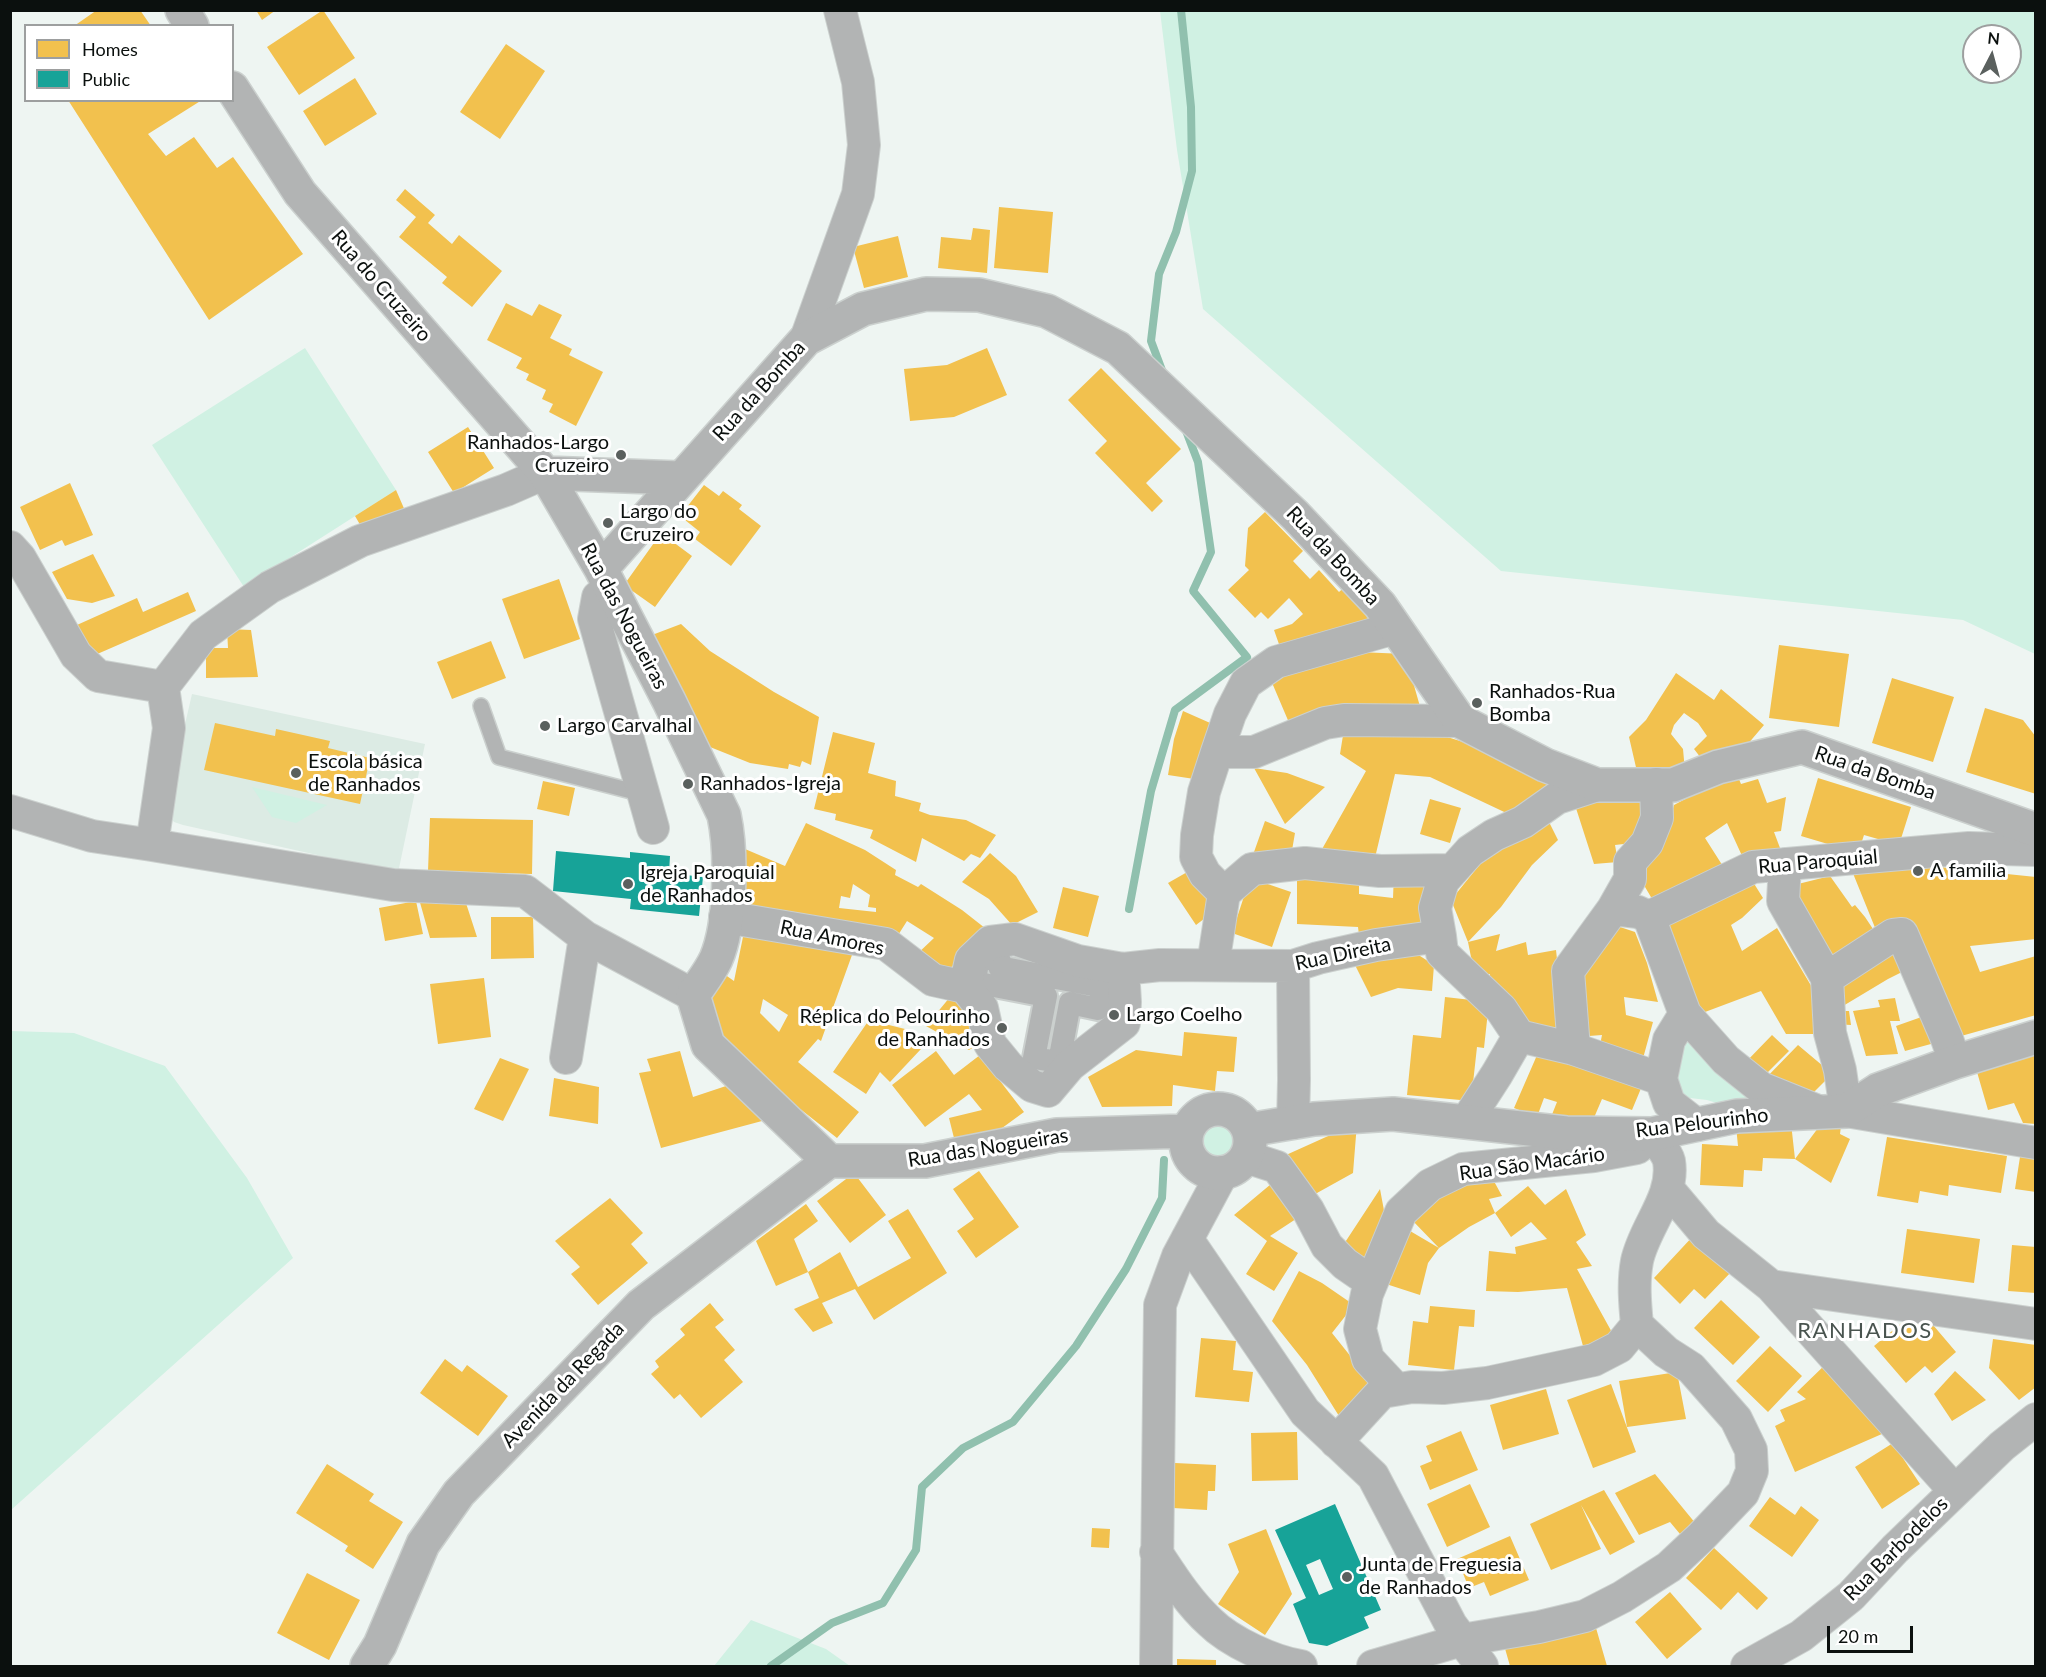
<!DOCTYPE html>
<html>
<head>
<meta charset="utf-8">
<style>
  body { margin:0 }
  #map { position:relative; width:2046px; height:1677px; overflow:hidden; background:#eef5f2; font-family:Lato,sans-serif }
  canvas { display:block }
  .frame { position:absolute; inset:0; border:12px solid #0b100e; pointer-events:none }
  .legend { position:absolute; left:24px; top:24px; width:210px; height:78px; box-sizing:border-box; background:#fff; border:2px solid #9d9f9f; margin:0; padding:8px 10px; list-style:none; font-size:18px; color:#0b100e }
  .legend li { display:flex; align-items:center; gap:12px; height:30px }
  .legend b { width:30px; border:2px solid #9d9f9f }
  .north { position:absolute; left:1962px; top:24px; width:60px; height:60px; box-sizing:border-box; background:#fff; border:2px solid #9d9f9f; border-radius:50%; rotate:6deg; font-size:16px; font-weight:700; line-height:24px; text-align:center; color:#0b100e }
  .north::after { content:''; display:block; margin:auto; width:21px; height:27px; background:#5a605e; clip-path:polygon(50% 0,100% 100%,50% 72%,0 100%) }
  .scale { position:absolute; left:1827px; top:1626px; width:86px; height:27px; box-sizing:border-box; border:3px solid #0b100e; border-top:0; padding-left:8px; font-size:18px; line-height:21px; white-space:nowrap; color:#0b100e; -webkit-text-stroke:4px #fff; paint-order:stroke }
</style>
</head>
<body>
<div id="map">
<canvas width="2046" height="1677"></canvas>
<div class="frame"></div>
<ul class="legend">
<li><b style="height:16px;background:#f2c14e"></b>Homes</li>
<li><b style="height:16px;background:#17a398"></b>Public</li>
</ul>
<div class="north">N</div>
<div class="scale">20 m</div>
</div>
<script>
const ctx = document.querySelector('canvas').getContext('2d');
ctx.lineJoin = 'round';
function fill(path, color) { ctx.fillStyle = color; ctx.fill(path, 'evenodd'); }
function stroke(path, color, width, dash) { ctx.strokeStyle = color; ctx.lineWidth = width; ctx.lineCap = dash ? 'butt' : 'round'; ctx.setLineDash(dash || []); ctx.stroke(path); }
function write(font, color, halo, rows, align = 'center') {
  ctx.font = font + ' Lato,sans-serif'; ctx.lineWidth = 6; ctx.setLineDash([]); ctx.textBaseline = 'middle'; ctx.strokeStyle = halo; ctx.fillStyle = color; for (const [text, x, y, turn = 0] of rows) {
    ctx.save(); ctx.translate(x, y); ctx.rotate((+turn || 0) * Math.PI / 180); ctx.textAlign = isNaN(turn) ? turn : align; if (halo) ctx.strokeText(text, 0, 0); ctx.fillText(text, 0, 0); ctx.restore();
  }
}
const built = new Path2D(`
  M192 694 425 744 398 873 183 825 174 822 170 817 167 802Z`);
const green = new Path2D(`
  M1160 11H2035V654L1963 620 1501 571 1203 309 1177 150ZM1974 36H2010V72H1974Z
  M305 348 396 490 244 587 152 445Z
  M252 787 327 805 296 823 272 817Z
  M11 1031 74 1033 165 1066 247 1178 293 1258 11 1510Z
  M1682 1037 1686 1039 1753 1102 1740 1110 1707 1100 1673 1096Z
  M1202 1142a16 16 0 1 1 32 0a16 16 0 1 1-32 0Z
  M751 1620 826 1649 850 1666H714Z`);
const homes = new Path2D(`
  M97 10H140L151 26H74Z
  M256 10H276L262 20Z
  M323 10 355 58 299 95 267 47Z
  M506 44 545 71 500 139 460 112Z
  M355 78 377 114 325 146 303 111Z
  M68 100H202L148 134 166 156 194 137 217 168 233 157 303 254 209 320Z
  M405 189 435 215 428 223 452 244 459 235 502 271 472 307 442 283 447 277 399 237 416 217 396 200Z
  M999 207 1053 212 1048 273 994 268Z
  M973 228 990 230 987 273 938 268 941 237 971 240Z
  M898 236 908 277 864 288 853 247Z
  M506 303 532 316 539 304 562 315 550 338 572 349 569 355 603 372 576 426 549 412 553 404 542 399 546 390 526 380 529 374 516 368 522 358 487 340Z
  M987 348 1007 395 954 417 910 421 904 369 947 365Z
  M1101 368 1181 449 1146 483 1163 501 1152 512 1095 453 1107 441 1068 400Z
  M468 427 494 468 454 493 428 452Z
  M70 483 93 535 65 546 62 540 40 550 20 507Z
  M704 485 719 496 723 491 742 505 739 509 761 526 731 566 695 539 700 532 680 516Z
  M396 490 406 513 362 528 355 516Z
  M1265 512 1303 551 1293 561 1310 579 1319 570 1339 592 1348 584 1369 619 1280 647 1274 630 1292 624 1303 614 1289 598 1268 619 1261 612 1255 618 1228 590 1249 570 1245 566 1248 528Z
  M661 533 692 556 655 607 624 585Z
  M93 554 115 596 92 603 67 599 52 572Z
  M559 579 580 639 524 659 502 599Z
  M188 592 196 611 95 655 68 629 137 598 143 612Z
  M681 624 710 651 774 692 819 717 811 765 802 761 800 767 789 764 788 769 750 763 700 743 652 635Z
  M227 629 251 630 258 677 206 678V648H228Z
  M491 641 506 678 452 699 437 662Z
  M1779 645 1849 654 1839 727 1769 718Z
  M1359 652 1405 654 1421 710 1290 725 1270 678Z
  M1676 673 1714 700 1721 689 1764 725 1747 745 1704 762 1694 749 1707 736 1698 723 1684 713 1674 725 1671 734 1683 749 1685 771 1638 776 1629 737 1646 720Z
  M1892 678 1954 697 1933 762 1872 743Z
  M1985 708 2023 720 2036 737V794L1966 772Z
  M1183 711 1217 726 1201 780 1168 775 1174 739Z
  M215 723 275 736 276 729 330 741 328 748 370 758 360 804 204 770Z
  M1345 723 1444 736 1492 751 1560 788 1517 818 1430 777 1395 774 1373 866 1317 858 1366 771 1340 754Z
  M833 732 875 743 868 773 896 781 895 796 921 803 919 811 930 815 966 820 996 835 980 858 971 854 964 861 922 838 916 862 870 838 873 830 835 820 836 814 814 809Z
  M1254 768 1287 773 1325 787 1285 824Z
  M1736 772 1741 784 1758 779 1767 803 1786 797 1781 831 1774 832 1780 848 1743 858 1727 823 1705 838 1726 871 1658 909 1635 870 1666 831 1674 805Z
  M1818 778 1911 807 1899 845 1864 835 1858 853 1801 836Z
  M543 781 575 788 569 816 537 809Z
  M1601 795 1602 803 1648 797 1641 842 1615 845 1618 862 1594 864 1574 802Z
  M1430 799 1461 808 1450 843 1420 834Z
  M1546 816 1558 840 1532 865 1501 907 1468 942 1451 900 1494 847Z
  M430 818 533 820 532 874 428 871Z
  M1265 821 1295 833 1290 862 1254 852Z
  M806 823 865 850 896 870 895 875 918 887 921 884 962 910 990 932 947 971 915 956 934 938 907 921 895 940 743 910 734 880 745 849 785 866ZM853 884 870 895 868 907 876 908V912L839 908 841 896 850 898Z
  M990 853 1016 876 1038 912 1012 925 989 899 962 882Z
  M1876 864 1939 867 2036 877V939L1970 946 1980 972 2036 956V1015L1954 1038 1930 985 1878 935 1850 866Z
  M1196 867 1213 912 1196 925 1168 883Z
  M1297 871 1359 872V894L1393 898 1394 873 1435 878 1428 935H1359L1358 927 1297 924Z
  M1830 876 1852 907 1855 905 1865 917 1877 935 1828 970 1795 914 1798 884Z
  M1250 878 1291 892 1272 947 1232 933Z
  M1753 882 1763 898 1742 918 1731 925 1742 951 1777 928 1813 989V1034H1786L1761 991 1697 1015 1658 918Z
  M1063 887 1099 896 1088 937 1053 928Z
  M464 897 477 937 430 938 419 899Z
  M416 901 423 934 385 941 379 908Z
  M491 917H533L534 958 491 959Z
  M1611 924 1635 932 1647 963 1658 1002 1624 997 1626 1015 1653 1022 1642 1062 1599 1050 1602 1035 1589 1036 1582 969Z
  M744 932 852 955 821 1041 818 1039 798 1062 859 1112 837 1138 757 1075 715 1037 706 1010 724 974 734 981ZM763 999 788 1015 779 1032 760 1013Z
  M1500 934 1496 951 1526 942 1528 955 1556 950 1565 1033 1524 1027 1490 985V974L1482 976 1471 957 1468 942Z
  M1896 941 1912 967 1888 979 1838 1009 1836 979Z
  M1403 945 1434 965 1432 991 1398 988 1371 997 1355 965Z
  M484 978 491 1037 438 1044 430 984Z
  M955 991 980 1018 979 1044 969 1050 926 1026Z
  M1445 997 1489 1002 1484 1048 1477 1047 1471 1101 1407 1095 1413 1035 1441 1038Z
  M1895 998 1900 1021H1890L1898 1054 1866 1056 1853 1011 1880 1007 1878 1000Z
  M1833 1011H1849L1851 1025 1833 1024Z
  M1930 1014 1942 1041 1905 1051 1896 1026Z
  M869 1020 905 1029 921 1049 890 1082 880 1072 866 1094 833 1072Z
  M1184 1032 1237 1037 1234 1072 1217 1071 1215 1091 1173 1085 1172 1106 1102 1107 1088 1077 1136 1050 1182 1056Z
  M1772 1035 1789 1051 1759 1081 1743 1065Z
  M1798 1045 1823 1066 1826 1080 1807 1099 1762 1082Z
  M1541 1046 1642 1086 1632 1110 1602 1099 1590 1127 1551 1117 1557 1102 1544 1098 1537 1117 1514 1108Z
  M680 1051 693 1097 735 1083 762 1121 661 1148 639 1073 651 1071 647 1059Z
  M936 1051 954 1075 980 1055 1024 1112 998 1131 955 1142 949 1118 982 1110 969 1094 925 1127 892 1085Z
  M2036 1055V1124L2023 1123 2014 1103 1988 1110 1977 1072Z
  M500 1058 529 1069 503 1121 474 1109Z
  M554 1078 599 1087 598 1124 549 1116Z
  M1357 1123 1353 1173 1308 1198 1286 1155Z
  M1791 1123 1795 1159 1821 1124 1841 1126 1840 1134 1850 1139 1831 1183 1795 1159 1763 1158 1762 1171 1744 1170 1743 1187 1700 1185 1702 1144 1738 1146 1736 1126Z
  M1887 1137 2007 1156 2001 1193 1949 1185 1948 1196 1920 1191 1918 1203 1877 1196Z
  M2020 1157 2036 1159V1192L2015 1189Z
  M979 1171 1019 1227 976 1258 957 1231 974 1219 953 1189Z
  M1489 1172 1502 1196 1489 1199 1495 1213 1469 1227 1439 1248 1411 1219 1443 1192Z
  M854 1173 886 1215 850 1243 817 1201Z
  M1277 1179 1302 1215 1270 1236 1298 1253 1274 1291 1246 1274 1267 1241 1234 1215Z
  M1528 1186 1545 1205 1566 1189 1586 1235 1576 1242 1592 1266 1577 1269 1614 1336 1583 1346 1567 1288 1518 1292 1486 1291 1489 1251 1516 1254 1515 1247 1547 1239 1531 1222 1511 1237 1495 1213Z
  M1380 1189 1388 1232 1363 1270 1340 1250Z
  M610 1198 643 1233 631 1244 648 1263 598 1305 571 1274 580 1267 555 1241Z
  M806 1204 818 1221 794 1239 808 1272 840 1252 858 1287 911 1258 888 1221 908 1209 947 1273 874 1320 855 1289 822 1303 833 1323 813 1332 794 1309 819 1298 808 1272 776 1286 756 1241Z
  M1405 1228 1439 1248 1428 1263 1420 1295 1383 1283Z
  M1907 1229 1980 1239 1974 1283 1901 1273Z
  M1695 1234 1733 1270 1705 1299 1694 1289 1680 1304 1654 1278Z
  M2012 1245 2036 1247V1293L2008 1291Z
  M1299 1271 1322 1283 1354 1305 1332 1333 1375 1387 1339 1416 1307 1365 1272 1321Z
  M1721 1300 1760 1337 1733 1365 1694 1328Z
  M710 1303 724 1320 715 1327 735 1350 724 1360 743 1382 701 1418 680 1394 674 1399 651 1374 659 1367 655 1361 685 1335 680 1329Z
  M1430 1306 1475 1310 1474 1327 1459 1326 1454 1370 1408 1365 1413 1321 1428 1323Z
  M1909 1317 1914 1323 1919 1319 1928 1329 1933 1325 1956 1352 1932 1373 1925 1366 1906 1383 1874 1346Z
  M1201 1338 1236 1341 1233 1370 1253 1372 1249 1402 1195 1397Z
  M1993 1339 2036 1345V1387L2019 1400 1989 1368Z
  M1770 1346 1802 1376 1768 1412 1736 1381Z
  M445 1359 462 1372 467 1365 508 1396 478 1436 420 1393Z
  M1828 1362 1891 1430 1795 1472 1775 1426 1785 1421 1780 1410 1806 1399 1797 1392Z
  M1955 1371 1986 1400 1952 1421 1934 1394Z
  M1677 1372 1686 1419 1627 1427 1619 1381Z
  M1611 1384 1636 1452 1593 1468 1567 1400Z
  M1546 1389 1559 1434 1503 1450 1490 1405Z
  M1461 1431 1478 1470 1430 1490 1420 1466 1432 1461 1426 1446Z
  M1297 1432 1298 1480 1252 1481 1251 1433Z
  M1893 1443 1920 1484 1882 1509 1855 1467Z
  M1175 1463 1216 1465 1215 1491H1208L1207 1510 1173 1508Z
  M327 1464 374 1494 369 1501 403 1522 373 1569 345 1551 348 1546 296 1513Z
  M1655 1474 1696 1524 1680 1534 1670 1522 1639 1535 1615 1493Z
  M1470 1484 1490 1527 1447 1547 1427 1504Z
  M1604 1490 1635 1542 1610 1555 1581 1505 1601 1549 1551 1570 1530 1524Z
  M1770 1497 1795 1515 1801 1506 1819 1520 1792 1557 1749 1526Z
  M1092 1528 1110 1529 1109 1548 1091 1547Z
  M1266 1529 1292 1594 1265 1635 1218 1604 1239 1572 1228 1544Z
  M1510 1536 1529 1580 1490 1596 1484 1582 1469 1588 1457 1559Z
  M1714 1548 1768 1598 1757 1610 1738 1592 1721 1610 1686 1578Z
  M307 1573 360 1600 329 1660 277 1633Z
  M1670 1592 1702 1629 1667 1659 1635 1622Z
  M1594 1621 1607 1666H1510L1504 1645Z
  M1177 1659 1216 1660V1666H1177Z`);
const public = new Path2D(`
  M556 851 630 858V852L670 856 669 873 703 877 699 916 630 909 631 899 553 891Z
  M1335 1504 1381 1610 1364 1617 1369 1628 1327 1646 1309 1643 1293 1604 1306 1598 1275 1530ZM1320 1559 1333 1589 1319 1595 1306 1565Z`);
const stream = new Path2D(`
  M1163 373 1151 341 1159 274 1176 232 1192 171 1191 107 1181 10
  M1129 909 1151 791 1175 710 1247 657 1193 591 1211 552 1198 462 1185 428
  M771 1666 832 1623 883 1603 916 1550 922 1487 963 1448 1013 1422 1076 1346 1126 1269 1162 1198 1164 1160`);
const service = new Path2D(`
  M481 706 499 757 643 794`);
const pedestrian = new Path2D(`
  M979 957 1000 961 999 967 1103 987 1098 1009 1070 1003 1059 1062 1034 1058 1046 996 984 984V988L974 986Z`);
const minor = new Path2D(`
  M806 339 858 194 864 145 858 82 840 10
  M545 473 506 490 360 541 270 587 203 635 163 687 169 728 152 845 393 885 525 891 585 937 693 995
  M10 547 20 558 76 655 98 676 163 687
  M610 587 598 597 594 619 653 828
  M1217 752H1254L1325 723 1344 720 1460 721
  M10 811 92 836 152 845
  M1785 864 1783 901 1827 978 1830 1033 1840 1070 1846 1111 2036 1143
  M1224 893 1205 874 1196 857 1197 835 1204 792 1217 752 1230 714 1246 683 1276 662 1395 628
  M1613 909 1638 912 1649 917 1753 867 1969 848 2036 850
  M725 917 886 944 933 980 965 987
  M1649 917 1685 1014 1726 1060 1761 1088 1818 1111
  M1440 936 1435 908 1443 881 1470 851 1494 835 1523 822 1557 798 1597 785
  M1213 965 1224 893 1252 869 1305 863 1380 871 1453 870
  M1827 978 1893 935 1902 934 1947 1039 1955 1062
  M965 987 971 960 990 942 1015 939 1078 961 1123 969 1160 965 1293 966 1318 958 1376 945 1440 936 1442 953 1501 1009 1519 1036 1574 1049 1661 1079
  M965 987 982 1008 990 1044 1008 1066 1032 1086 1048 1091
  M1685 1014 1669 1040 1661 1079 1669 1103 1697 1125
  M1574 1049 1568 971 1613 909 1630 879V862L1647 843 1657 818 1656 784
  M566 1058 585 937
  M1048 1091 1070 1065 1124 1023 1125 1002 1123 969
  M1466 1122 1497 1074 1519 1036
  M1293 1123 1294 1080 1293 966
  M1246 1157 1277 1167 1308 1210 1327 1246 1345 1264 1371 1282
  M1668 1189 1706 1234 1771 1286 2036 1324
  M1187 1239 1305 1412 1373 1476 1451 1625 1482 1666
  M1771 1286 1955 1491
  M1336 1442 1382 1392 1412 1387 1443 1388 1487 1383 1594 1360 1619 1347 1637 1325
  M1156 1552C1172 1576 1188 1602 1210 1622 1230 1642 1274 1662 1301 1666
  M1156 1666 1160 1305 1178 1256 1223 1172
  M1373 1666 1462 1640 1539 1627 1585 1616 1622 1597 1669 1567 1700 1538 1743 1493 1752 1471 1751 1450 1736 1419 1691 1368 1666 1352 1637 1325C1635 1304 1633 1282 1637 1261 1644 1227 1675 1197 1669 1161 1667 1152 1657 1142 1652 1134L1637 1148 1594 1156 1463 1169 1430 1185 1401 1212 1367 1294 1360 1329 1368 1359 1396 1389
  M1747 1666 1801 1636 1851 1596 1895 1549 2002 1446 2036 1419`);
const tertiary = new Path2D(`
  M182 10 192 26
  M232 88 300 193 545 473 601 569 669 701 724 815C732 853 731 924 716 959 710 972 701 983 693 995L708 1045 829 1161H925L1057 1135 1187 1131
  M545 473 680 478
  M601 569 806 339 863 309 926 294 979 295 1047 311 1118 348 1295 515 1380 605 1460 721 1545 765 1597 785H1673L1718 767 1802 747 2036 830
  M1186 1141a32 32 0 1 1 64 0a32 32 0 1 1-64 0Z
  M1248 1130 1314 1119 1393 1114 1566 1133 1652 1134 1737 1116 1846 1111 1878 1090 1955 1062 2036 1037
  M367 1666 380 1645 423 1544 459 1493 641 1305 829 1161`);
const markers = [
  [621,455,6,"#5a605e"],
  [608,523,6,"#5a605e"],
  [1477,703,6,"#5a605e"],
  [545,726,6,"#5a605e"],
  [296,773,6,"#5a605e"],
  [688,784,6,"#5a605e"],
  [1918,871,6,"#5a605e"],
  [628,884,6,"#5a605e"],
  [1114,1015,6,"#5a605e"],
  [1002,1028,6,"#5a605e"],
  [1347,1577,6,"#5a605e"]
];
const streetNames = [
  ["Rua do Cruzeiro",381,286,49],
  ["Rua da Bomba",759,391,-48],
  ["Rua da Bomba",1333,556,47],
  ["Rua das Nogueiras",624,616,62],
  ["Rua da Bomba",1875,773,19],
  ["Rua Paroquial",1818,862,-5],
  ["Rua Amores",832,938,12],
  ["Rua Direita",1343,954,-12],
  ["Rua Pelourinho",1702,1123,-7],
  ["Rua das Nogueiras",988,1148,-9],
  ["Rua São Macário",1532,1164,-8],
  ["Avenida da Regada",563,1385,-46],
  ["Rua Barbodelos",1896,1549,-45]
];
const poiNames = [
  ["Ranhados-Largo",609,443,"right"],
  ["Cruzeiro",609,466,"right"],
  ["Largo do",620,512],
  ["Cruzeiro",620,535],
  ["Ranhados-Rua",1489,692],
  ["Bomba",1489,715],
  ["Largo Carvalhal",557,726],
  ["Escola básica",308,762],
  ["de Ranhados",308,785],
  ["Ranhados-Igreja",700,784],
  ["A familia",1930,871],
  ["Igreja Paroquial",640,873],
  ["de Ranhados",640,896],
  ["Largo Coelho",1126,1015],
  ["Réplica do Pelourinho",990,1017,"right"],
  ["de Ranhados",990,1040,"right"],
  ["Junta de Freguesia",1359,1565],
  ["de Ranhados",1359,1588]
];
const quarterNames = [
  ["RANHADOS",1865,1331]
];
fill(built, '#dcebe4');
fill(green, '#d0f1e3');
fill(homes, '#f2c14e');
fill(public, '#17a398');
stroke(stream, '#90c0ae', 8);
stroke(service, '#cbd0ce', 18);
stroke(pedestrian, '#cbd0ce', 26);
stroke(minor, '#cbd0ce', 34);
stroke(tertiary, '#cbd0ce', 36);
stroke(service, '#b2b4b4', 15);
stroke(pedestrian, '#b2b4b4', 22);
stroke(minor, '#b2b4b4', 32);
stroke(tertiary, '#b2b4b4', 33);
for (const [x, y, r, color] of markers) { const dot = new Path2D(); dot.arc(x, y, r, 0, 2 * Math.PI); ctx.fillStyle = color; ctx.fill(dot); stroke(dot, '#fff', 2); }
write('20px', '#0b100e', '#fff', streetNames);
write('20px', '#0b100e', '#fff', poiNames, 'left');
ctx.letterSpacing = '1.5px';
write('22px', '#49544f', '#fff', quarterNames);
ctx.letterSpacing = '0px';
</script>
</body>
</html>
